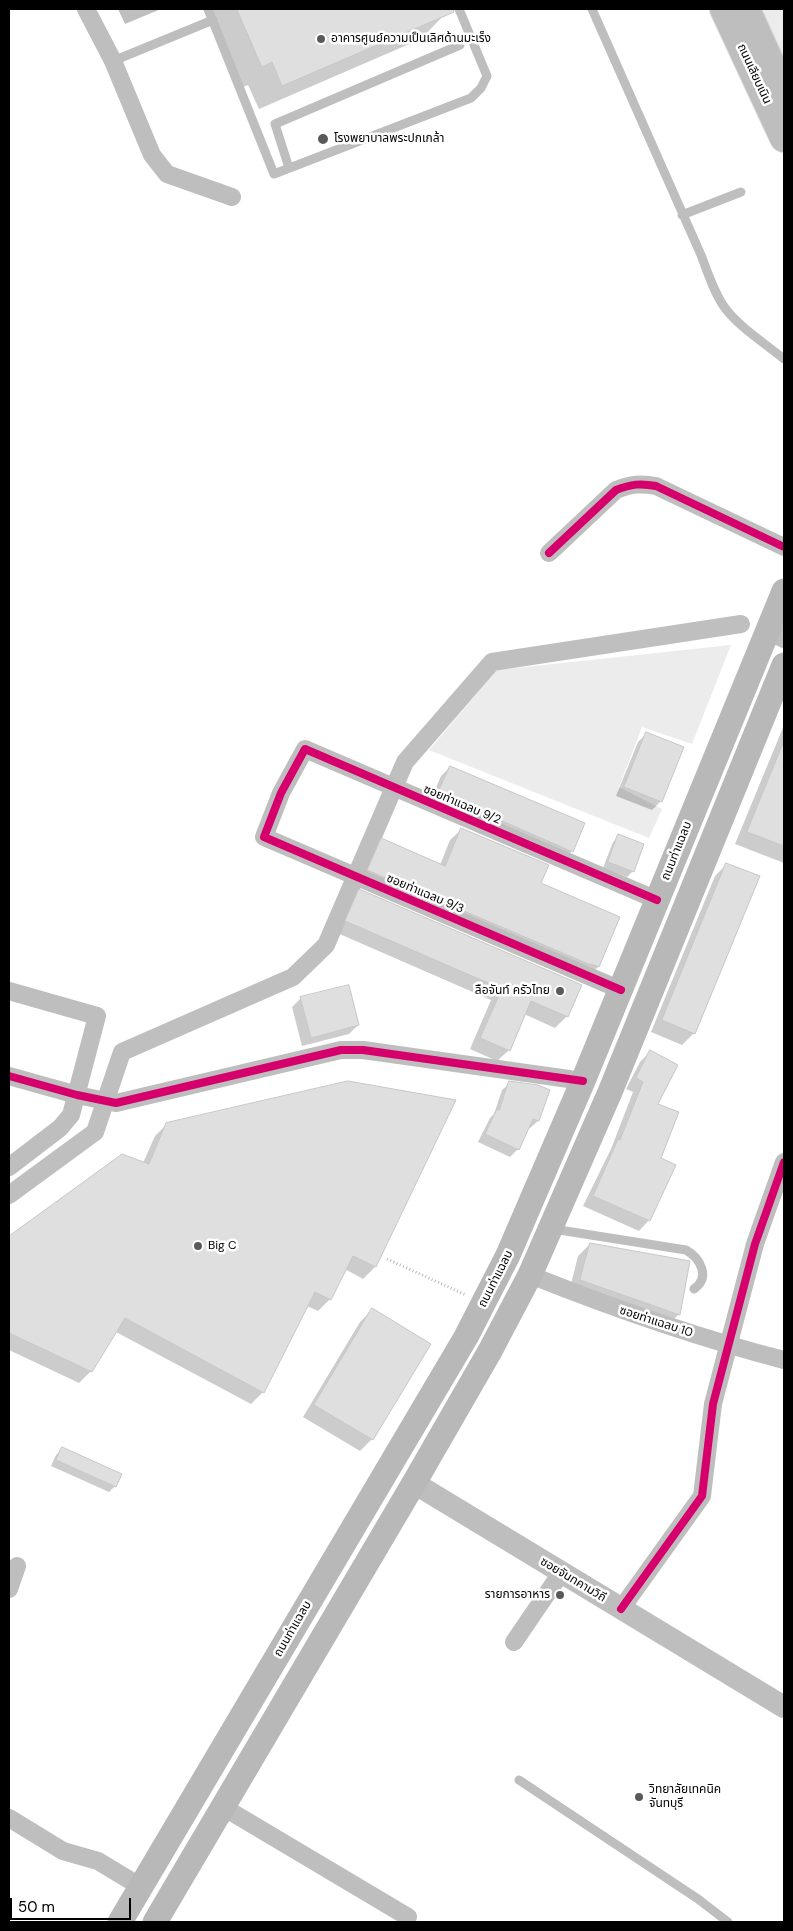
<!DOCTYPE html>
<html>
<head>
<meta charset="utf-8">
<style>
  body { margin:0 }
  #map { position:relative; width:793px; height:1931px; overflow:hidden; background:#fff; font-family:"DM Sans",sans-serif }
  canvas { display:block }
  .frame { position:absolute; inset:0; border:10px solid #000; pointer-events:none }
  .scale { position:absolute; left:10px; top:1898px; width:121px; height:22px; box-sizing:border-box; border:2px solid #000; border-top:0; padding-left:6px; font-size:15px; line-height:18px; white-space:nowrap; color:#000; -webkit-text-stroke:4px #fff; paint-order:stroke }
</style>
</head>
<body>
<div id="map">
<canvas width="793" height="1931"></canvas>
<div class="frame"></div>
<div class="scale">50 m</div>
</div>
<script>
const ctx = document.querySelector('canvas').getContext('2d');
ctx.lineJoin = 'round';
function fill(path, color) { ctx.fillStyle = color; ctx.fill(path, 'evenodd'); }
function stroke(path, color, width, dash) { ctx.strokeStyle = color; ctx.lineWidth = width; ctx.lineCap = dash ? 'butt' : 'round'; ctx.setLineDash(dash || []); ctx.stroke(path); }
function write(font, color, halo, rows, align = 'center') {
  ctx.font = font + ' "DM Sans","Noto Sans Thai",sans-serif'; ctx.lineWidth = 5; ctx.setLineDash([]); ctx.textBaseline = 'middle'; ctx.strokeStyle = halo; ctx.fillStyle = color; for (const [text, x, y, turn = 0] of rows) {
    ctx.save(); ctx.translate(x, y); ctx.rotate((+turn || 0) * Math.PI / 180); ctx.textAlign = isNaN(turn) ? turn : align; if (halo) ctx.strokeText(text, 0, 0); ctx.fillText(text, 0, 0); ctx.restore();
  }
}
const green = new Path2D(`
  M761 9H784V58Z
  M731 645 692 744 642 727 619 787 662 809 649 838 429 750 497 670Z`);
const water = new Path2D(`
  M118 9H161L125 24Z`);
const shadow = new Path2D(`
  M203 9H442L444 15 421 39 259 109 248 85 238 89Z
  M784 725V863L735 844Z
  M647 733 661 801 652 810 616 796 638 742Z
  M450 767 572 851 563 860 430 802 441 776Z
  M462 829 540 884 619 917 598 967 586 978 357 881 370 851 381 840 440 865 450 840Z
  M619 836 633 871 627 877 603 868 613 842Z
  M727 864 694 1033 682 1045 651 1032 715 876Z
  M359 891 567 1016 555 1028 524 1014 509 1050 497 1061 470 1049 491 1000 335 932 348 902Z
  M301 998 358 1025 349 1034 302 1046 292 1007Z
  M650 1052 659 1158 649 1220 639 1231 583 1206 611 1149 633 1092 626 1089 640 1062Z
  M510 1083 549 1090 538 1121 530 1128H528L518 1149 510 1157 478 1142 490 1118 494 1114 502 1090Z
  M454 1101 375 1267 363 1279 345 1269 330 1299 318 1311 307 1306 263 1392 251 1404 116 1332 91 1371 79 1383 9 1350V1237L122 1156 143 1163 155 1136 167 1124Z
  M590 1244 688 1262 678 1315 667 1326 569 1292 578 1256Z
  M372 1310V1439L360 1451 303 1417 360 1322Z
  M62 1449 115 1486 109 1492 51 1466 56 1455Z`);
const canal = new Path2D(`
  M9 1195 95 1132 122 1052 293 977 326 945 405 762 492 662 741 624`);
const building = new Path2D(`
  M237 9H453L454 12 282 86 272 62 262 67Z
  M646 732 684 747 662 802 624 787Z
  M784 741V846L747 832Z
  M450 766 585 823 573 852 438 793Z
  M461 828 549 865 541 883 620 917 599 967 591 964V965L367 870 381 838 445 866Z
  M618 834 644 844 634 872 608 862Z
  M726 863 760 876 695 1034 662 1020Z
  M359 889 582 985 568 1017 531 1001 510 1051 480 1038 502 989 345 921Z
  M349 985 359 1025 311 1038 300 997Z
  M650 1050 678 1065 658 1104 679 1112 661 1158 676 1165 650 1221 593 1196 618 1139 620 1140 643 1082 636 1078Z
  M348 1081 456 1100 376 1267 353 1256 331 1300 315 1292 264 1393 125 1318 92 1372 9 1333V1236L122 1154 149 1164 166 1123Z
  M509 1081 538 1085 550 1090 539 1121 533 1119 519 1150 485 1134 497 1109 499 1110Z
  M590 1243 690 1261 680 1315 580 1280Z
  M372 1308 431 1344 373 1440 314 1405Z
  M62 1447 122 1474 116 1487 56 1460Z`);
const path = new Path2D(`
  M387 1259 466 1295`);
const service = new Path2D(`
  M208 9 274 174 471 98 481 88 487 76 459 9
  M592 9 701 255C708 273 714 293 725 308 738 326 767 345 784 359
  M113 61 213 20
  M289 168 275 124 460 45
  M682 215 741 192
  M553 1229 686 1250C700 1258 711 1277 694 1289
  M519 1780 698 1899 728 1922`);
const minor = new Path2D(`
  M86 9 113 61 152 155 167 174 232 197
  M549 553 616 490C631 484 641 483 656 486L784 547
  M621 990 264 837 281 793 305 749 657 900
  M9 991 97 1016 71 1115 60 1128 9 1167
  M9 1076 77 1095 116 1103 341 1050H363L583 1081
  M530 1275C613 1308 698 1338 784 1360
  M9 1589 17 1566
  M621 1609 702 1496 713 1404 755 1244 784 1162
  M514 1642 561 1573
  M223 1807 408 1917
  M9 1818 63 1851 98 1861 141 1887`);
const tertiary = new Path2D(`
  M768 629 784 637
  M414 1483 784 1707`);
const secondary = new Path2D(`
  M120 1922 466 1337 508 1255 583 1081 784 591
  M155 1922 414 1483 490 1351 530 1275 610 1092 784 665`);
const primary = new Path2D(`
  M724 9 784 138
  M746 9 784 93`);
const cycleway = new Path2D(`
  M549 553 616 490C631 484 641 483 656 486L784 547
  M621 990 264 837 281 793 305 749 657 900
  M9 1076 77 1095 116 1103 341 1050H363L583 1081
  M621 1609 702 1496 713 1404 755 1244 784 1162`);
const markers = [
  [321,39,5,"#595959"],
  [323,139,6,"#595959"],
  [560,991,5,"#595959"],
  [198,1246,5,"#595959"],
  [560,1595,5,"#595959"],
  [639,1797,5,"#595959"]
];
const poiNames = [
  ["อาคารศูนย์ความเป็นเลิศด้านมะเร็ง",331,39],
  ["โรงพยาบาลพระปกเกล้า",334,139],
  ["ลือจันท์ ครัวไทย",550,991,"right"],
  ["Big C",208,1246],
  ["รายการอาหาร",550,1595,"right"],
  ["วิทยาลัยเทคนิค",649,1790],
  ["จันทบุรี",649,1804]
];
const streetNames = [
  ["ถนนเลียบเนิน",754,74,65],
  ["ซอยท่าแฉลบ 9/2",462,805,23],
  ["ถนนท่าแฉลบ",677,851,-68],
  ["ซอยท่าแฉลบ 9/3",425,894,23],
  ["ถนนท่าแฉลบ",496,1279,-63],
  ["ซอยท่าแฉลบ 10",656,1322,18],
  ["ซอยจันทคามวิถี",573,1580,31],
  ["ถนนท่าแฉลบ",293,1629,-60]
];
fill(green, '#ececec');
fill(water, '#bfbfbf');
fill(shadow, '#0003');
stroke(canal, '#bfbfbf', 18);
fill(building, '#dfdfdf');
stroke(building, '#c7c7c7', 1);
stroke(primary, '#dbdbdb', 30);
stroke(path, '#b9b9b9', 3, [1, 2.5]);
stroke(service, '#bebebe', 9);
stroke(minor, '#bebebe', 18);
stroke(tertiary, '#bebebe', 22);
stroke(secondary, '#b8b8b8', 25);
stroke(primary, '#bebebe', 28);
stroke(cycleway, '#d6006c', 8);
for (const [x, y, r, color] of markers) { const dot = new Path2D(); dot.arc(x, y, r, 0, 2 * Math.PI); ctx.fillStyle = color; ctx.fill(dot); stroke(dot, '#fff', 2); }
write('12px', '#000', '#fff', poiNames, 'left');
write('12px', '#000', '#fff', streetNames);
</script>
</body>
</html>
